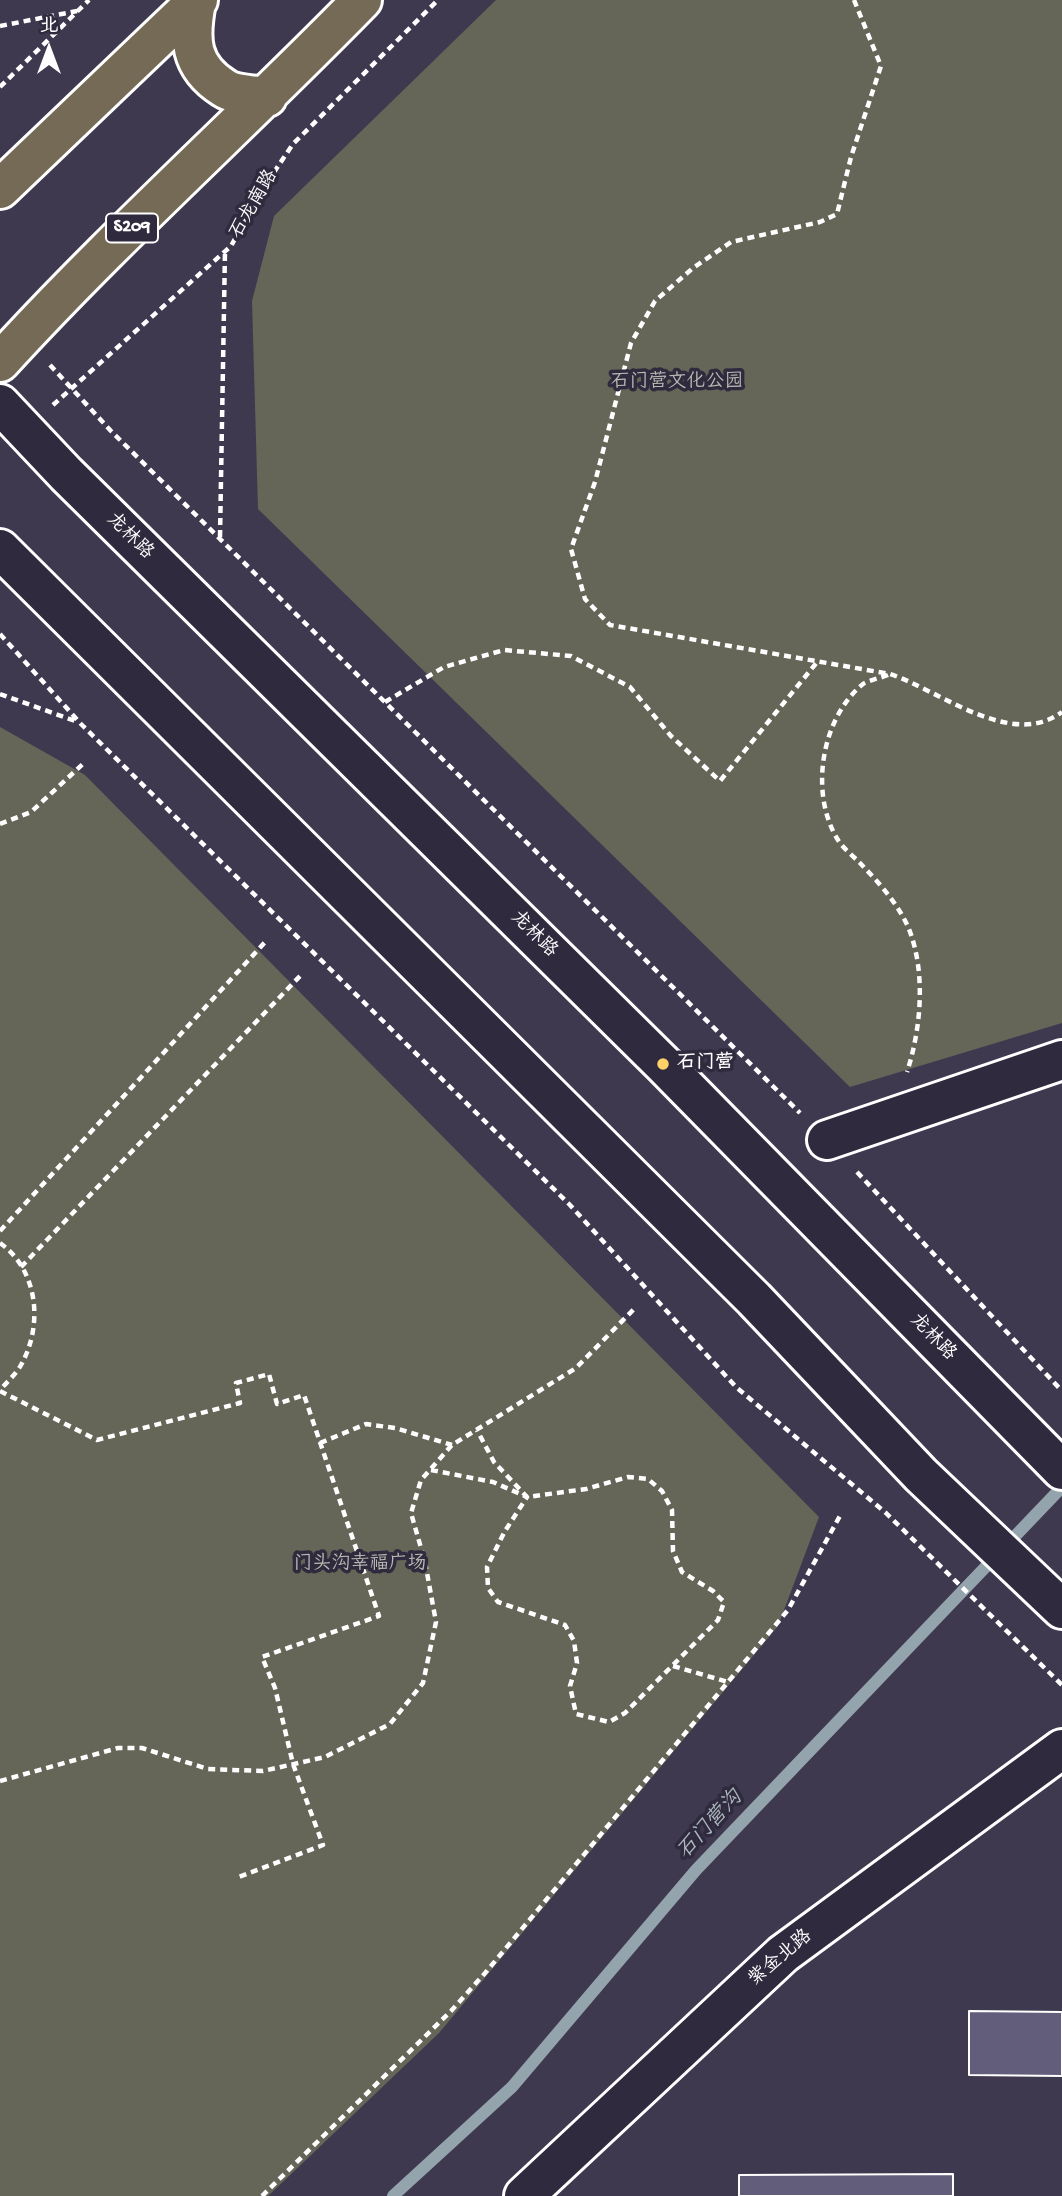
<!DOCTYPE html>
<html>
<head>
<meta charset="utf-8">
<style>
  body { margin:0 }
  #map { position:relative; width:1062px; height:2196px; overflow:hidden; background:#3f3950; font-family:"Gochi Hand","LXGW WenKai TC",sans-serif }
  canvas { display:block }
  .north { position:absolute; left:14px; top:14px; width:70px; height:70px; -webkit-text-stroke:5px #2f2a3d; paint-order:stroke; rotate:0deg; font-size:19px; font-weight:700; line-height:28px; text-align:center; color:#fff }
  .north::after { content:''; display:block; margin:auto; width:24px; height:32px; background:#fff; clip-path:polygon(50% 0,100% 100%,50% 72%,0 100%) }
</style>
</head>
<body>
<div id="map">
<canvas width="1062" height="2196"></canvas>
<div class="north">北</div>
</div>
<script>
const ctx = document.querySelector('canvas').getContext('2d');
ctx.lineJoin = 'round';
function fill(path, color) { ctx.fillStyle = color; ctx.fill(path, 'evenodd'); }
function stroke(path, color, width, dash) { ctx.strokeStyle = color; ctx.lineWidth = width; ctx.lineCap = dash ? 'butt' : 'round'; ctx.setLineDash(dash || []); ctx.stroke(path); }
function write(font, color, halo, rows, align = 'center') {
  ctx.font = font + ' "Gochi Hand","LXGW WenKai TC",sans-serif'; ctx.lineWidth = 7; ctx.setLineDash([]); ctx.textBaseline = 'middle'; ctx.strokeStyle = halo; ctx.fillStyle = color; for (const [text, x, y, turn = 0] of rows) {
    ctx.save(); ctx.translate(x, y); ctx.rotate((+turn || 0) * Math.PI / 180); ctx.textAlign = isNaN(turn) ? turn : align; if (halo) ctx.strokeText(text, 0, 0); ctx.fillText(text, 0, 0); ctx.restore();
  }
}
const green = new Path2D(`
  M496 0H1062V1023L850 1087 258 509 252 301 274 216Z
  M0 727 85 775 819 1517 778 1626 439 2033 268 2196H0Z`);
const stream = new Path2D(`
  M393 2196 512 2087 696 1870 1062 1487`);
const building = new Path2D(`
  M969 2011 1062 2012V2076L969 2075Z
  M953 2174V2196H739V2175Z`);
const path = new Path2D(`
  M854 0 881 66 851 157 837 214 820 222 731 242 693 268 655 301 631 343 595 482 571 549 585 599 610 625 890 674C939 690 1011 750 1062 712
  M0 26 77 11
  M0 87 89 0
  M50 365 111 431 800 1113
  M53 405 231 246 262 190 293 144 438 0
  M220 537 225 251
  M0 634 81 724 570 1205 736 1387 886 1513 1062 1685
  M888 675C881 678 869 680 863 684 821 718 809 794 838 840 843 848 853 856 860 863 881 885 905 911 913 941 925 982 920 1032 907 1072
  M0 694 78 722
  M385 702 444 667 504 650 571 656 630 687 671 736 720 781 818 661
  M0 824 31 812 85 762
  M857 1172 1062 1391
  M0 1231 267 940
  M0 1243C39 1271 43 1326 21 1365 16 1374 7 1382 0 1390
  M21 1267 301 975
  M0 1391 97 1440 240 1403 236 1383 269 1374 277 1404 304 1395 379 1616 262 1657 275 1688 293 1764 323 1845 236 1878
  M320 1443 366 1424 395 1428 452 1445
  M431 1470 493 1482 527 1497 505 1531 487 1567 488 1588 498 1602 565 1625 574 1641 577 1663 570 1686 576 1714 609 1722 625 1713 718 1620 724 1602 713 1591 682 1572 673 1551 672 1510 662 1491 648 1479 628 1477 586 1489 527 1497 494 1462 477 1430
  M673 1666 728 1682
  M0 1781 118 1748H142L208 1769 263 1771 325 1757 390 1724 423 1683 436 1622 425 1562 411 1513 421 1480 452 1445 576 1368 635 1308
  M262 2196 451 2011 486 1972 788 1610 841 1514`);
const minor = new Path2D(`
  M827 1140 1062 1060`);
const tertiary = new Path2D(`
  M524 2196 783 1954 1062 1749`);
const secondary = new Path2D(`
  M0 404 66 474 663 1064 1062 1470
  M0 549 754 1299 921 1475 1062 1609`);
const primary = new Path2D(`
  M196 2C189 38 189 66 224 88 234 95 254 95 267 97
  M0 189 198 0
  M0 362C115 236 243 122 362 0`);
const markers = [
  [663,1064,7,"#ffd166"]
];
const shields = [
  [132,228,52]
];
const shieldNames = [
  ["S209",132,228]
];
const streetNames = [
  ["石龙南路",255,205,-60],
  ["龙林路",129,537,45],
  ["龙林路",533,935,45],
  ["龙林路",932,1338,46],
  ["紫金北路",781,1959,-40]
];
const parkNames = [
  ["石门营文化公园",677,383],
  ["门头沟幸福广场",360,1565]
];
const poiNames = [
  ["石门营",677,1064]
];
const waterNames = [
  ["石门营沟",711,1826,-47]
];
fill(green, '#656657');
stroke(stream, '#94a4ad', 12);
fill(building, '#635d7c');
stroke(building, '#fff', 2);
stroke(minor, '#fff', 44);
stroke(tertiary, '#fff', 44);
stroke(secondary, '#fff', 44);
stroke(primary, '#fff', 44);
stroke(path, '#fff', 4.5, [7, 5]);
stroke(minor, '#2f2a3d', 38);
stroke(tertiary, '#2f2a3d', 38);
stroke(secondary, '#2f2a3d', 38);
stroke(primary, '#756a55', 38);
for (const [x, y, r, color] of markers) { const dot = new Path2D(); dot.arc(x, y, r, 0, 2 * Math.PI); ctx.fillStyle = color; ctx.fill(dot); stroke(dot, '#2f2a3d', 2.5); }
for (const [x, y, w] of shields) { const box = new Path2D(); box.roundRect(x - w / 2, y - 14.5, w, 29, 5); ctx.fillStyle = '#2f2a3d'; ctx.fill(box); stroke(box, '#fff', 2); }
write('bold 18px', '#fff', null, shieldNames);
write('19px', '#fff', '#2f2a3d', streetNames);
write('19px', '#babab3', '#2f2a3d', parkNames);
write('bold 19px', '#fff', '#2f2a3d', poiNames, 'left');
write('italic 21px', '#afbbc1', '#2f2a3d', waterNames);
</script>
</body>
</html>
